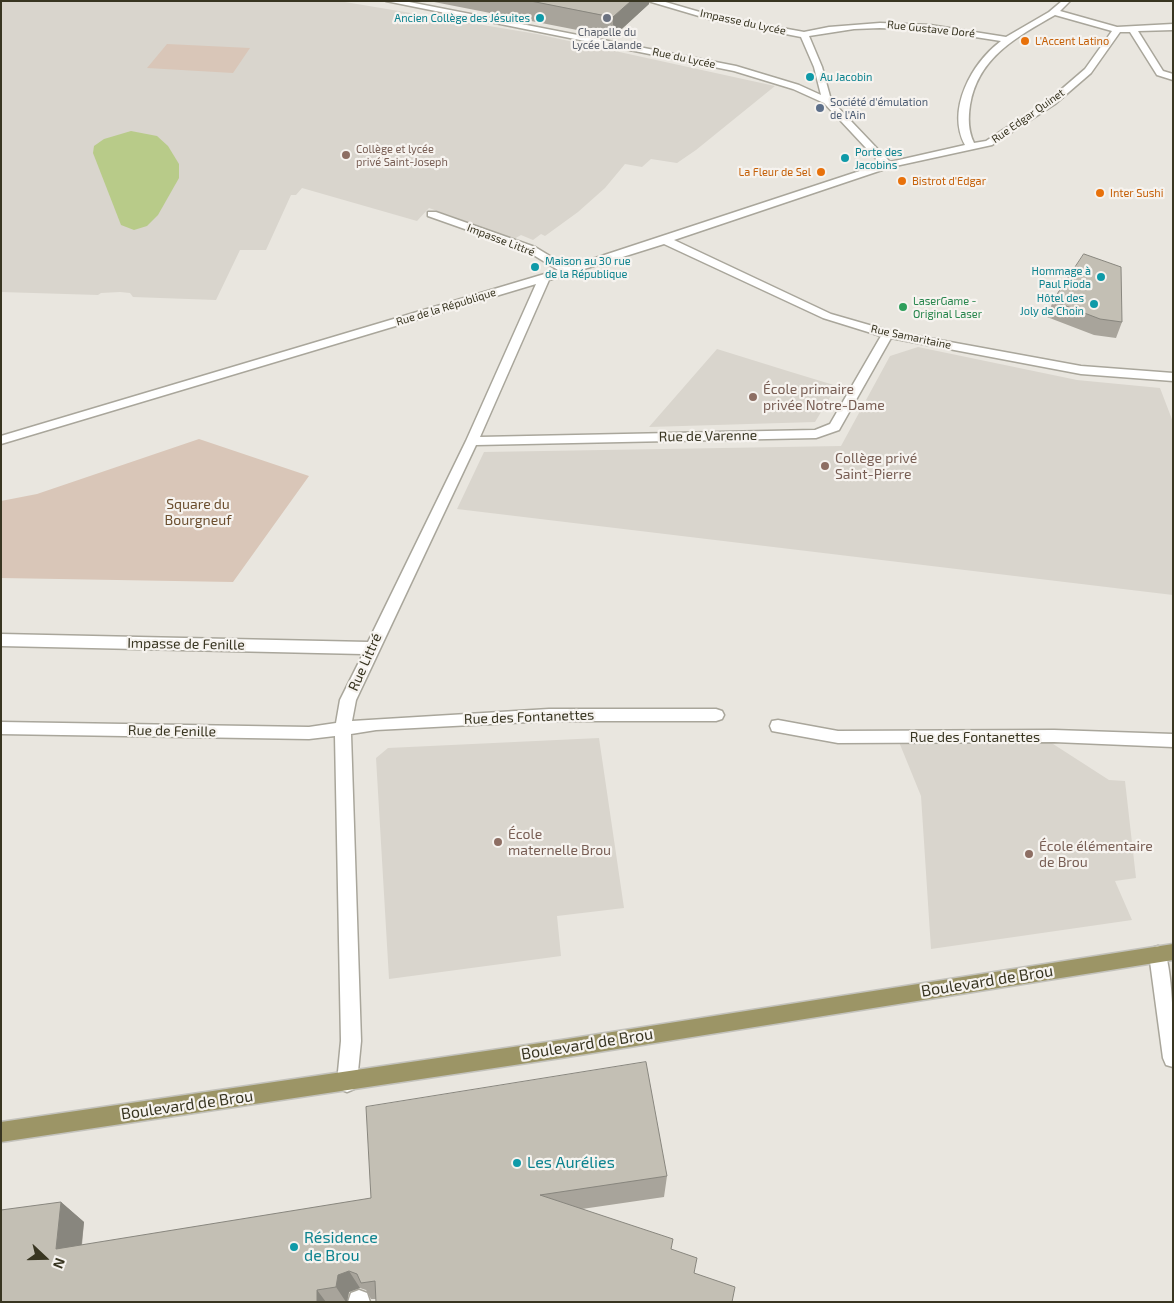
<!DOCTYPE html>
<html>
<head>
<meta charset="utf-8">
<style>
  body { margin:0 }
  #map { position:relative; width:1174px; height:1303px; overflow:hidden; background:#e9e6df; font-family:"Exo 2",sans-serif }
  canvas { display:block }
  .frame { position:absolute; inset:0; border:2px solid #383521; pointer-events:none }
  .north { position:absolute; left:20px; top:1233px; width:50px; height:50px; -webkit-text-stroke:4px #f6f3ef; paint-order:stroke; rotate:111deg; font-size:14px; font-weight:700; line-height:20px; text-align:center; color:#383521 }
  .north::after { content:''; display:block; margin:auto; width:18px; height:22px; background:#383521; clip-path:polygon(50% 0,100% 100%,50% 72%,0 100%) }
</style>
</head>
<body>
<div id="map">
<canvas width="1174" height="1303"></canvas>
<div class="frame"></div>
<div class="north">N</div>
</div>
<script>
const ctx = document.querySelector('canvas').getContext('2d');
ctx.lineJoin = 'round';
function fill(path, color) { ctx.fillStyle = color; ctx.fill(path, 'evenodd'); }
function stroke(path, color, width, dash) { ctx.strokeStyle = color; ctx.lineWidth = width; ctx.lineCap = dash ? 'butt' : 'round'; ctx.setLineDash(dash || []); ctx.stroke(path); }
function write(font, color, halo, rows, align = 'center') {
  ctx.font = font + ' "Exo 2",sans-serif'; ctx.lineWidth = 4.5; ctx.setLineDash([]); ctx.textBaseline = 'middle'; ctx.strokeStyle = halo; ctx.fillStyle = color; for (const [text, x, y, turn = 0] of rows) {
    ctx.save(); ctx.translate(x, y); ctx.rotate((+turn || 0) * Math.PI / 180); ctx.textAlign = isNaN(turn) ? turn : align; if (halo) ctx.strokeText(text, 0, 0); ctx.fillText(text, 0, 0); ctx.restore();
  }
}
const built = new Path2D(`
  M1 1H339L537 34 775 86 696 150 677 163 651 159 642 167 625 164 605 188 578 212 545 236 541 234 533 240 521 235 514 239 429 208 417 221 302 188 296 195H291L266 250H240L216 300 133 297 130 293 120 292 101 293 98 295 1 292Z
  M918 347 1077 380 1160 388 1173 422V595L457 509 484 452 841 446 890 356Z
  M717 349 791 372 837 386 815 422 649 427Z
  M599 738 624 908 557 916 561 956 389 979 376 758 388 748Z
  M934 741 1050 742 1109 780 1125 781 1136 878 1115 881 1132 920 931 949 921 796 899 742Z`);
const green = new Path2D(`
  M167 44 250 48 233 73 147 68Z
  M199 439 309 476 233 582 1 578V501L37 494Z`);
const water = new Path2D(`
  M131 131 157 136 168 146 179 164V178L158 215 147 226 134 230 121 225 93 153 94 146 104 139Z`);
const minor = new Path2D(`
  M386 1H404L736 66 799 85 821 95 814 67 801 37 709 19 648 1H662L710 15 804 32 829 27 880 23 930 25 1006 37 1049 12 1062 1H1070L1060 11 1117 27 1173 24V30L1138 31 1163 71 1173 74V80L1157 75 1130 32H1120L1091 73 1055 104 992 145 891 167 674 240 831 314 890 331 1081 366 1173 373V381L1081 374 891 338 839 430 816 438 476 445 356 700 352 721 549 709H716L722 711 724 715 722 719 716 721H549L376 730 351 734 361 1041 357 1082 354 1089 347 1092 340 1089 337 1082 341 1041 335 736 309 739 1 734V722L309 727 336 723 340 700 363 654 1 646V634L368 642 466 441 536 284 1 444V436L558 270 527 251 428 216V212H436L535 247 568 267 881 164 824 103 793 89 734 71ZM1055 15 1112 31 1085 69 1049 100 986 141 974 143C968 131 968 118 970 105 978 57 1017 37 1055 15ZM880 28 930 30 1001 41C972 63 946 109 965 145L890 162 831 100 822 67 809 36 854 29ZM664 244 823 318 881 336 830 424 815 430 480 437 549 280Z
  M778 720 838 731 1054 730 1173 734V747L1054 742 838 743 772 731 770 726 772 721Z
  M1158 946 1164 948C1174 980 1173 1032 1173 1067L1166 1065 1163 1058 1149 954 1152 948Z
  M359 1290 367 1293 370 1302H348L351 1293Z`);
const major = new Path2D(`
  M1173 944V960L561 1058 1 1142V1122L561 1040Z`);
const wall = new Path2D(`
  M429 1H649V4L613 37Z
  M1053 301 1122 322 1116 338 1094 335 1047 317Z
  M667 1176 664 1197 582 1209 376 1299H371L366 1290 360 1288 349 1292 347 1302H1L61 1202 84 1222 82 1245Z`);
const shadedWall = new Path2D(`
  M631 1H649V4L613 37V17Z
  M61 1202 84 1222 79 1267 56 1249Z
  M349 1271 360 1288 349 1292 347 1302H346L336 1287 338 1275Z
  M317 1290 326 1302H317Z`);
const building = new Path2D(`
  M531 1H631L613 17Z
  M1084 254 1121 267 1122 322 1100 319 1053 301Z
  M646 1062 667 1176 540 1195 673 1239 671 1249 697 1258 694 1273 735 1287 732 1302H376L375 1281 361 1283 357 1274 349 1271 338 1275 336 1287 317 1290V1302H1V1210L61 1202 56 1249 371 1198 366 1107Z`);
const markers = [
  [540,18,5,"#0f9aa8"],
  [607,18,5,"#6b7280"],
  [1025,41,5,"#e8710a"],
  [810,77,5,"#0f9aa8"],
  [820,108,5,"#5c6f8a"],
  [346,155,5,"#8d6e63"],
  [845,158,5,"#0f9aa8"],
  [821,172,5,"#e8710a"],
  [902,181,5,"#e8710a"],
  [1100,193,5,"#e8710a"],
  [535,267,5,"#0f9aa8"],
  [1101,277,5,"#0f9aa8"],
  [1094,304,5,"#0f9aa8"],
  [903,307,5,"#2e9e5b"],
  [753,397,5,"#8d6e63"],
  [825,466,5,"#8d6e63"],
  [498,842,5,"#8d6e63"],
  [1029,854,5,"#8d6e63"],
  [517,1163,5,"#0f9aa8"],
  [294,1247,5,"#0f9aa8"]
];
const farCulturenames = [
  ["Ancien Collège des Jésuites",530,18],
  ["Au Jacobin",820,77,"left"],
  ["Porte des",855,152,"left"],
  ["Jacobins",855,165,"left"],
  ["Maison au 30 rue",545,261,"left"],
  ["de la République",545,274,"left"],
  ["Hommage à",1091,271],
  ["Paul Pioda",1091,284],
  ["Hôtel des",1084,298],
  ["Joly de Choin",1084,311]
];
const farStreetnames = [
  ["Impasse du Lycée",743,22,12],
  ["Rue Gustave Doré",931,29,6],
  ["Rue du Lycée",684,58,12],
  ["Rue Edgar Quinet",1028,116,-35],
  ["Impasse Littré",501,240,21],
  ["Rue de la République",446,307,-17],
  ["Rue Samaritaine",911,337,12]
];
const farWorshipnames = [
  ["Chapelle du",607,32],
  ["Lycée Lalande",607,45]
];
const farFoodnames = [
  ["L'Accent Latino",1035,41],
  ["La Fleur de Sel",811,172,"right"],
  ["Bistrot d'Edgar",912,181],
  ["Inter Sushi",1110,193]
];
const farServicenames = [
  ["Société d'émulation",830,102],
  ["de l'Ain",830,115]
];
const farEducationnames = [
  ["Collège et lycée",356,149],
  ["privé Saint-Joseph",356,162]
];
const farLeisurenames = [
  ["LaserGame -",913,301],
  ["Original Laser",913,314]
];
const educationNames = [
  ["École primaire",763,389],
  ["privée Notre-Dame",763,405],
  ["Collège privé",835,458],
  ["Saint-Pierre",835,474],
  ["École",508,834],
  ["maternelle Brou",508,850],
  ["École élémentaire",1039,846],
  ["de Brou",1039,862]
];
const streetNames = [
  ["Rue de Varenne",708,436,-1],
  ["Impasse de Fenille",186,644,1],
  ["Rue Littré",365,662,-66],
  ["Rue des Fontanettes",529,717,-2],
  ["Rue de Fenille",172,731,1],
  ["Rue des Fontanettes",975,737]
];
const parkNames = [
  ["Square du",198,504],
  ["Bourgneuf",198,520]
];
const nearStreetnames = [
  ["Boulevard de Brou",987,981,-9],
  ["Boulevard de Brou",587,1044,-9],
  ["Boulevard de Brou",187,1105,-8]
];
const nearCulturenames = [
  ["Les Aurélies",527,1163],
  ["Résidence",304,1238],
  ["de Brou",304,1256]
];
fill(built, '#d9d5cd');
fill(green, '#d9c6b8');
fill(water, '#b8cb89');
stroke(minor, '#a9a69b', 3);
stroke(major, '#c3c2bc', 3);
fill(minor, '#fff');
fill(major, '#9c9566');
fill(wall, '#a8a49b');
fill(shadedWall, '#88867e');
fill(building, '#c3bfb4');
stroke(building, '#88867e', 1);
for (const [x, y, r, color] of markers) { const dot = new Path2D(); dot.arc(x, y, r, 0, 2 * Math.PI); ctx.fillStyle = color; ctx.fill(dot); stroke(dot, '#f6f3ef', 2); }
write('11px', '#0d838f', '#f6f3ef', farCulturenames, 'right');
write('11px', '#383521', '#f6f3ef', farStreetnames);
write('11px', '#5b616d', '#f6f3ef', farWorshipnames);
write('11px', '#c56008', '#f6f3ef', farFoodnames, 'left');
write('11px', '#4e5e75', '#f6f3ef', farServicenames, 'left');
write('11px', '#785e54', '#f6f3ef', farEducationnames, 'left');
write('11px', '#27864d', '#f6f3ef', farLeisurenames, 'left');
write('14px', '#785e54', '#f6f3ef', educationNames, 'left');
write('14px', '#383521', '#f6f3ef', streetNames);
write('14px', '#6b4e2e', '#f6f3ef', parkNames);
write('16px', '#383521', '#f6f3ef', nearStreetnames);
write('16px', '#0d838f', '#f6f3ef', nearCulturenames, 'left');
</script>
</body>
</html>
